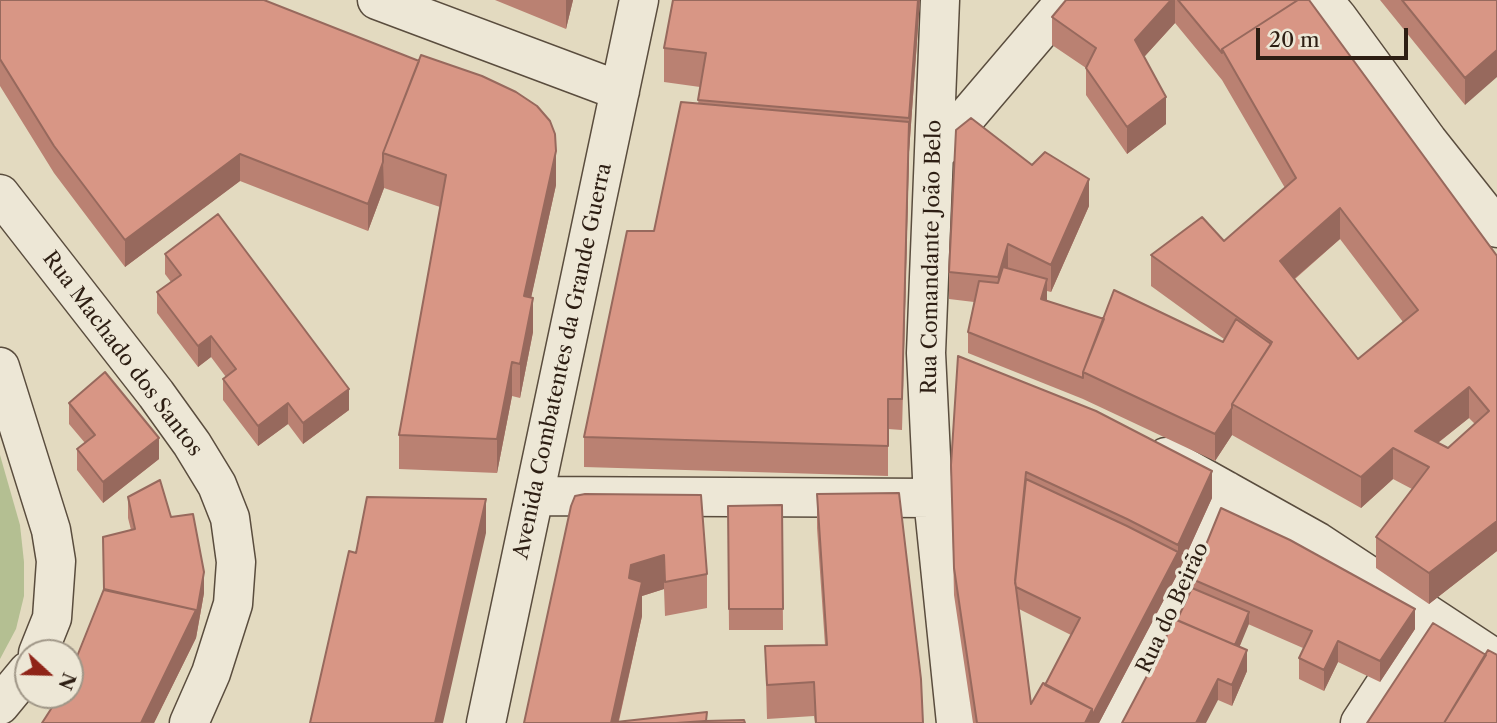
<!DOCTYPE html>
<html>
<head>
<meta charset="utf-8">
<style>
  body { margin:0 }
  #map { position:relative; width:1497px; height:723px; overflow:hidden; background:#e3dac0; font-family:"Libre Caslon Text",serif }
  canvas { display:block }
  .north { position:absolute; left:14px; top:639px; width:70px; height:70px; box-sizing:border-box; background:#ede7d6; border:2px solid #a09788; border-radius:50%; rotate:112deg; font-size:19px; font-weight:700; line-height:28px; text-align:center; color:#2d1e13 }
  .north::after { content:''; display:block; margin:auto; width:24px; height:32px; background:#8f2418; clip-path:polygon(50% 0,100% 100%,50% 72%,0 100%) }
  .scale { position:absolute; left:1256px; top:28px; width:152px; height:32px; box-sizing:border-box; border:4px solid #2d1e13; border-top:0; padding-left:9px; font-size:21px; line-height:24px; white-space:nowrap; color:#2d1e13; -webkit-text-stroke:5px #ede7d6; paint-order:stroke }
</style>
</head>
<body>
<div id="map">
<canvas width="1497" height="723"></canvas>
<div class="north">N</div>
<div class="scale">20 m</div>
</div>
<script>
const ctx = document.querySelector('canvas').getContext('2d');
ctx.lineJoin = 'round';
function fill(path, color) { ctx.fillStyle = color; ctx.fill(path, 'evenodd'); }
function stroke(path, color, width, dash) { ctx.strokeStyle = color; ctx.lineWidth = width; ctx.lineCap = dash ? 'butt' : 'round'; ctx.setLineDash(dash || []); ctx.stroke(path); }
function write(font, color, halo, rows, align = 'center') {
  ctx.font = font + ' "Libre Caslon Text",serif'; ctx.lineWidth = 7; ctx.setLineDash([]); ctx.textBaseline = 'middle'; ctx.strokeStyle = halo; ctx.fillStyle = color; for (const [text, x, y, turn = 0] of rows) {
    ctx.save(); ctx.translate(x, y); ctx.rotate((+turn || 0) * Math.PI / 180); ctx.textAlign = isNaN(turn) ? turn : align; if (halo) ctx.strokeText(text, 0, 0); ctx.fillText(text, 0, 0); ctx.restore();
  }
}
const green = new Path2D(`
  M0 455 20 525 24 562V596L16 629 0 659Z`);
const minor = new Path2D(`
  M377 0 620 91
  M940 0 926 353 933 498 956 723
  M1323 0 1338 18 1428 141 1497 228
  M934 155 1066 0
  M0 194 156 394 192 444 217 485 230 518 236 562 233 604 211 673 189 723
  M0 367 51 530 56 561 52 618 38 653
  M1166 457 1318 542 1497 660
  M534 496 933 498
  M0 705 28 671
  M486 723 639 0
  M1118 723 1227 491
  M1360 723 1430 616`);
const wall = new Path2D(`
  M0 0 556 185 531 297 533 332 520 398 512 396 497 473 399 469V435L440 207 384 188 368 231 240 181 125 267 54 173 0 86Z
  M495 0H573L566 29Z
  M673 0H920L909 152 902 430 888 429V476L584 467V437L698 104 700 87 664 82V48Z
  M1066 0H1309L1497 256V551L1429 604 1376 568V537L1412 489 1393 479 1361 508 1232 435 1215 461 1083 399 968 353V332L974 302 949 299V272L1032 165 1089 206 1051 292 1047 291V301L1104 319 1223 342 1224 339 1151 286V255L1224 241 1285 188 1222 80 1175 23 1144 57 1166 124 1127 154 1086 95V68L1052 45V17ZM1340 239 1403 322 1358 359 1295 279ZM1469 418 1475 424 1448 448 1438 443Z
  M1380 0H1497L1465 105Z
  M165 254 349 410 303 444 288 424 258 446 223 400V379L226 377 211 357 198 367 157 313V292L171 282 165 274Z
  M958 356 1212 498 1178 573 1099 723H973L954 595 951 465ZM1019 609 1071 635 1045 685 1031 704Z
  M69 403 159 459 103 503 77 470V449L85 443 69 424Z
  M585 494 707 574V608L665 616 664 589 642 596V616L619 721H707L524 723Z
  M817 494 923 723H815L814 716 767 719 765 646 825 645 817 528Z
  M128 497 171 517 204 593 196 638 154 723H42L70 695 131 530 128 518Z
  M782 505 783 630H729L728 506Z
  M1192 579 1415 629 1380 682 1338 662 1324 691 1299 679V658L1303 648 1248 624 1239 647 1247 671 1232 706 1218 700 1177 620 1192 588Z`);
const shadedWall = new Path2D(`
  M566 0H573L566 29Z
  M918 0H920L909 152 902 430 909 118Z
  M1171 0H1175V23L1135 67V40Z
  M1497 50V77L1465 105V78Z
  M1166 97V124L1127 154V127Z
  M556 151V185L524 330V296Z
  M240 154V181L125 267V240Z
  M383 162 384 188 368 231V204Z
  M1089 179V206L1051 292V265Z
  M1340 208V239L1280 291V261Z
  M1008 244V272L998 304V277Z
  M1047 279V300L1041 320V299Z
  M533 298V332L520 398V364Z
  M211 336V357L198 367V346Z
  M512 362V396L497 473V439Z
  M1469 387V418L1416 460 1415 431Z
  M349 389V410L303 444V423Z
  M288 403V424L258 446V426Z
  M1232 408V435L1215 461V434Z
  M159 438V459L103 503V482Z
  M1393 448V479L1361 508V477Z
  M1212 471V498L1178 573 1099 723H1085L1178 552V545Z
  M486 499V533L443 723H435Z
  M1497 521V551L1429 604V573Z
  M664 555V589L642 596V616L618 723H611L629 578 631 565Z
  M204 572V593L196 638 154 723H141Z
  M1415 609V629L1380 682V661Z
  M1249 612V624L1232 665V653Z
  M1338 641V662L1324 691V670Z
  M1247 650V671L1232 706V685Z
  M1218 679V700L1206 723H1196Z`);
const building = new Path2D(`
  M0 0H264L419 61 383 153V162L368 204 240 154 125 240 54 146 0 59Z
  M673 0H918L909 118 698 100 706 53 664 48Z
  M1066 0H1171L1135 40 1166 97 1127 127 1086 68 1096 48 1052 17Z
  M1178 0H1298L1222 49V53Z
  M1298 0H1309L1497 256V521L1429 573 1376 537 1429 467 1393 448 1361 477 1232 404 1272 342 1151 255 1202 217 1224 241 1296 178 1222 49ZM1340 208 1418 310 1358 359 1280 261ZM1469 387 1489 411 1448 448 1415 431Z
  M1402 0H1497V50L1465 78Z
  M421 55 482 76 516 92 537 106 550 121 555 134 556 151 524 296 533 298 520 364 512 362 497 439 399 435 446 175 383 153Z
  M681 102 909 122 902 399H888V446L584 437 627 231H654Z
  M971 118 1032 165 1045 152 1089 179 1051 265 1008 244 998 277 949 272 956 130Z
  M218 214 349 389 303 423 288 403 258 426 223 379 236 369 211 336 198 346 157 292 181 275 165 254Z
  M1003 267 1047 279 1041 299 1104 319 1083 372V378L968 332 979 281 998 283Z
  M1114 290 1223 342 1236 319 1271 344 1232 404V408L1215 434 1083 372Z
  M958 356 1096 411 1212 471 1178 545 1127 519 1026 472 1015 580 1031 704 1043 683 1092 709 1085 723H977L954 568 951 465Z
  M105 372 159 438 103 482 77 449 95 435 69 403Z
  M1026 479 1127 526 1178 552 1092 716V709L1045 685 1080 618 1016 587 1015 583Z
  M160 480 171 517 193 514 204 572 196 617V610L104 590 103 537 135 529 128 497Z
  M899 493 921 679 923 723H816L814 682 767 685 765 646 827 645 817 494Z
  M585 494 701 495 707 574 665 582 664 555 631 565 629 578 642 582 611 723H524L571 506 575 496Z
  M367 497 486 499 435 723H310L349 551 356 553Z
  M782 505 783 609H729L728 506Z
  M1221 508 1290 540 1415 609 1380 661 1338 641 1324 670 1299 658 1312 631 1192 579Z
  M1192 588 1249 612 1235 645 1177 620Z
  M104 589 196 610 141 723H42L60 695H70V674Z
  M1174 619 1247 650 1232 685 1218 679 1196 723H1122L1159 653Z
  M1433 623 1486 655 1444 723H1367Z
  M1488 650 1497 655V723H1444Z
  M707 712 706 721 676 723H616V722Z
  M744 720 745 723H676L705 721Z`);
const streetNames = [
  ["Rua Comandante João Belo",932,257,-89],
  ["Rua Machado dos Santos",122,354,53],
  ["Avenida Combatentes da Grande Guerra",563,361,-78],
  ["Rua do Beirão",1173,608,-65]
];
fill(green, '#b4bf92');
stroke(minor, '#5a4d3e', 41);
stroke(minor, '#ede7d6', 38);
fill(wall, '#ba8172');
fill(shadedWall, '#97695d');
fill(building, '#d89685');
stroke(building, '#97695d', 2);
write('21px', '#2d1e13', '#ede7d6', streetNames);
</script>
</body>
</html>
